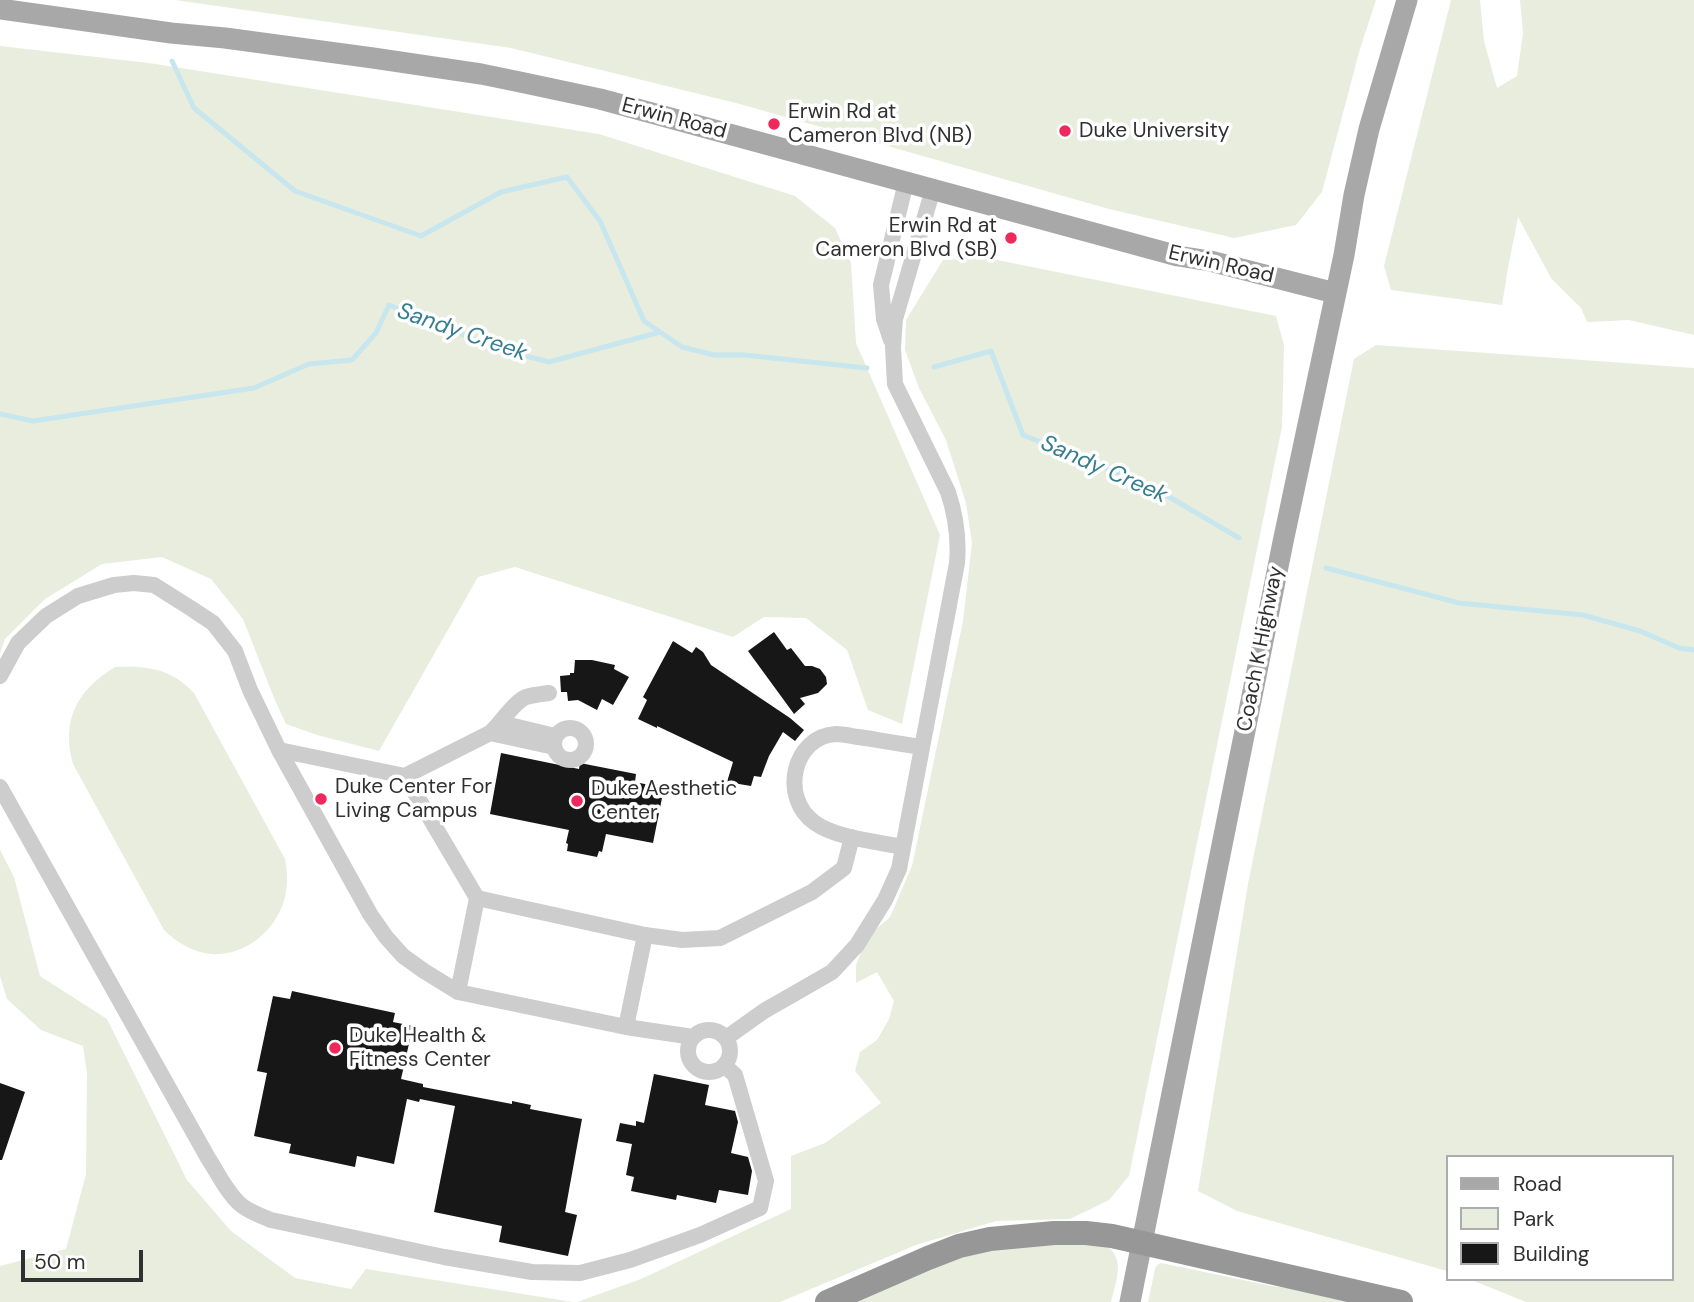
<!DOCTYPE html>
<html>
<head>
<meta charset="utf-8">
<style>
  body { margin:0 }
  #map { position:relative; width:1694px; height:1302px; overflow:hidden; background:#fff; font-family:"DM Sans",sans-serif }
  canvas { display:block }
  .legend { position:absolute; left:1446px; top:1155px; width:228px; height:126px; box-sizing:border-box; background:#fff; border:2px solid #acacac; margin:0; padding:9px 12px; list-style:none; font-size:21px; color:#303030 }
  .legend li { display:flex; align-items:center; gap:14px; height:35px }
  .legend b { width:35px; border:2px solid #acacac }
  .scale { position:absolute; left:21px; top:1250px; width:122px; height:32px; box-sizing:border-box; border:4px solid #303030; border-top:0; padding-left:9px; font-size:21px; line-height:24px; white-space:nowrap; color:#303030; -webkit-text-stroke:5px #fff; paint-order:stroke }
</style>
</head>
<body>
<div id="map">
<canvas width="1694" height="1302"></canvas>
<ul class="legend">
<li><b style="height:9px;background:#a8a8a8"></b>Road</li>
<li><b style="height:19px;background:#e9eddd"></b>Park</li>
<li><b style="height:19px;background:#171717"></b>Building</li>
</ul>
<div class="scale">50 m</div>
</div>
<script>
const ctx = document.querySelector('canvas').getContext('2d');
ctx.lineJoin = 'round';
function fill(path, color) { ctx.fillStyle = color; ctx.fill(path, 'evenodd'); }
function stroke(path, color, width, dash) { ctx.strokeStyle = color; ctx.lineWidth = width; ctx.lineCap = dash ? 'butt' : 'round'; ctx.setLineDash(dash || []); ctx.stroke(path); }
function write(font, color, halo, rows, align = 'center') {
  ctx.font = font + ' "DM Sans",sans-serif'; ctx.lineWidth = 7; ctx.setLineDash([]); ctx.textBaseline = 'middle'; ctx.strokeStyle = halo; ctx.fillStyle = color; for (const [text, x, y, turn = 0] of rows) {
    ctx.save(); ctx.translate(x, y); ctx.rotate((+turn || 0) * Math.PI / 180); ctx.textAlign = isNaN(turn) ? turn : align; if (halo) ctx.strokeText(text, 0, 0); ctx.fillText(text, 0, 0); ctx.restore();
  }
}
const green = new Path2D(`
  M175 0H1376L1360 49 1322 192 1296 225 1234 238 1109 209 740 104 511 48Z
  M1451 0H1480L1484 41 1497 88 1517 76 1523 33 1520 0H1694V335L1629 320 1587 322 1581 308 1551 278 1518 217 1508 268 1502 305 1391 290 1384 266Z
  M0 46 149 63 599 134 795 196 835 228 851 263 856 343 940 535 902 724 868 710 847 650 806 618 764 617 733 637 515 567 478 577 379 751 317 735 286 724 274 698 243 619 211 579 162 557 102 564 45 599 5 639 0 654Z
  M987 258 1276 316 1284 345 1282 427 1129 1176 1109 1200 1070 1219 996 1221 916 1245 780 1302H577L641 1279 791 1209V1156L825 1143 881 1103 855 1071 860 1052 877 1040 889 1019 894 1001 877 972 856 983V965L867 937 890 917 912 866 963 621 972 543 966 503 946 440 919 388 905 350 906 320 943 260Z
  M1376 345 1694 368V1302H1526L1469 1279H1671V1157H1447V1271L1237 1211 1198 1191 1248 884 1354 359Z
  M115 667C148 666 170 668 194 693L285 859C287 870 288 881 286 892 281 926 247 957 212 954 194 953 176 942 164 930L73 764C61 720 77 690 115 667Z
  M0 850 14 877 40 976 107 1019 187 1180 231 1231 295 1278 351 1289 366 1269 573 1302H0V1266L66 1249 86 1174 87 1073 83 1046 41 1030 7 999 0 976Z
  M1017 1242 1106 1245C1126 1260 1116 1281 1111 1302H845L929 1263Z
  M1161 1263 1272 1286 1323 1292 1370 1302H1148L1155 1269 1157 1265Z`);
const stream = new Path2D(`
  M172 61 194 108 295 191 421 236 501 192 567 177 600 221 644 321 682 347 714 355H744L867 368
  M934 367 991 351 1023 435 1149 485 1239 538
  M0 414 33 421 254 388 309 364 352 360 376 333 389 305 498 349 549 362 660 332
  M1326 568 1459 603 1583 615 1640 631 1679 648 1694 650`);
const building = new Path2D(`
  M774 632 787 650 791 648 805 666H812L820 669 826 677 827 684 818 693 800 698 805 704 794 714 748 651Z
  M673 641 692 653 696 647 703 652 711 665 790 718 804 730 795 741 783 732 769 756 761 777 754 776 751 786 727 782 733 762 657 726V728L638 719 647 700 643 697Z
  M575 660H592L615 665 614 669 629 677 613 705 602 699 597 710 578 700 568 701 567 692H561L560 676 570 675V673H574Z
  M501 753 579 769 580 763 636 774 635 782 664 788 653 843 606 834 602 852 599 851 597 857 567 851 568 844 566 843 569 830 490 814Z
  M292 991 395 1013 393 1022 413 1026 401 1079 423 1084V1087L512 1104V1101L531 1105 530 1109 582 1119 565 1212 577 1215 568 1256 499 1242 502 1226 434 1212 455 1106 420 1099 419 1102 407 1099 394 1164 357 1156 355 1167 289 1153 291 1144 254 1136 267 1073 257 1071 273 996 290 999Z
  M654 1074 709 1085 705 1105 735 1111 738 1122 731 1153 748 1157 752 1171 748 1195 719 1190 716 1203 677 1195 676 1200 631 1191 634 1177 626 1175 632 1144 616 1141 620 1123 636 1126V1121L644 1123Z
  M0 1083 25 1092 2 1160H0Z`);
const minor = new Path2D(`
  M891 340 884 319 881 285 906 182
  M0 676 18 643 46 616 78 596 114 585 134 583 154 585 192 609 213 623 235 651 250 690 279 750 370 914 386 937 403 956 424 971 458 992 626 1027 693 1037
  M501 723 555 736
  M554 744a16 16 0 1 1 32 0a16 16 0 1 1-32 0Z
  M490 733 554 747
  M279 750 405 776 477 898 458 992
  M405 776 490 733C500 724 515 701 526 697 533 695 542 694 549 693
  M0 787 208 1158C218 1173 227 1193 241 1205 250 1212 261 1216 271 1220L444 1257 532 1272 580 1273 630 1260 700 1235 760 1208 766 1181 735 1075 725 1066
  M903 847C878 842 836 838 815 823 779 798 793 736 836 734 843 734 851 736 858 737 879 740 900 744 922 747
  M477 898 645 935 682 940 720 938 812 892 844 868 852 837
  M626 1027 645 935
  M688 1051a21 21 0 1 1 42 0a21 21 0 1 1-42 0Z
  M726 1038 764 1011 832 972 857 945 885 900 899 869 957 563C959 539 956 516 948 492L895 384 893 347 895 319 933 189`);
const major = new Path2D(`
  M0 9 171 33 225 38 373 58 481 74 520 82 600 99 1178 256 1210 261 1335 293
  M1130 1302 1283 542 1344 255 1354 195 1369 129 1407 0`);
const highway = new Path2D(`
  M827 1302 928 1258 959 1246 990 1239 1054 1233H1086L1112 1236 1401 1302`);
const markers = [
  [774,124,7,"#ef295c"],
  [1065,131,7,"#ef295c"],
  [1011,238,7,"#ef295c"],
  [321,799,7,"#ef295c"],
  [577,801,7,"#ef295c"],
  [335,1048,7,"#ef295c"]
];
const poiNames = [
  ["Erwin Rd at",788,112],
  ["Cameron Blvd (NB)",788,136],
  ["Duke University",1079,131],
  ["Erwin Rd at",997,226,"right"],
  ["Cameron Blvd (SB)",997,250,"right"],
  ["Duke Center For",335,787],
  ["Living Campus",335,811],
  ["Duke Aesthetic",591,789],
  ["Center",591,813],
  ["Duke Health &",349,1036],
  ["Fitness Center",349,1060]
];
const streetNames = [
  ["Erwin Road",674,119,15],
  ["Erwin Road",1221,265,13],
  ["Coach K Highway",1261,649,-79]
];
const waterNames = [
  ["Sandy Creek",462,333,19],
  ["Sandy Creek",1104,470,24]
];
fill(green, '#e9eddd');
stroke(stream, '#c8e6ee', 5);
fill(building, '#171717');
stroke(minor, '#cdcdcd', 16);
stroke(major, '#a8a8a8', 21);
stroke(highway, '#979797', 24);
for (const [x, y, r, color] of markers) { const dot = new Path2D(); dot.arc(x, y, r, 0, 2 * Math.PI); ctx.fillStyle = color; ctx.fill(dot); stroke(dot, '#fff', 2.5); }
write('21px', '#303030', '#fff', poiNames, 'left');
write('21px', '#303030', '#fff', streetNames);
write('italic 23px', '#367d90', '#fff', waterNames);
</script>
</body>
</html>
